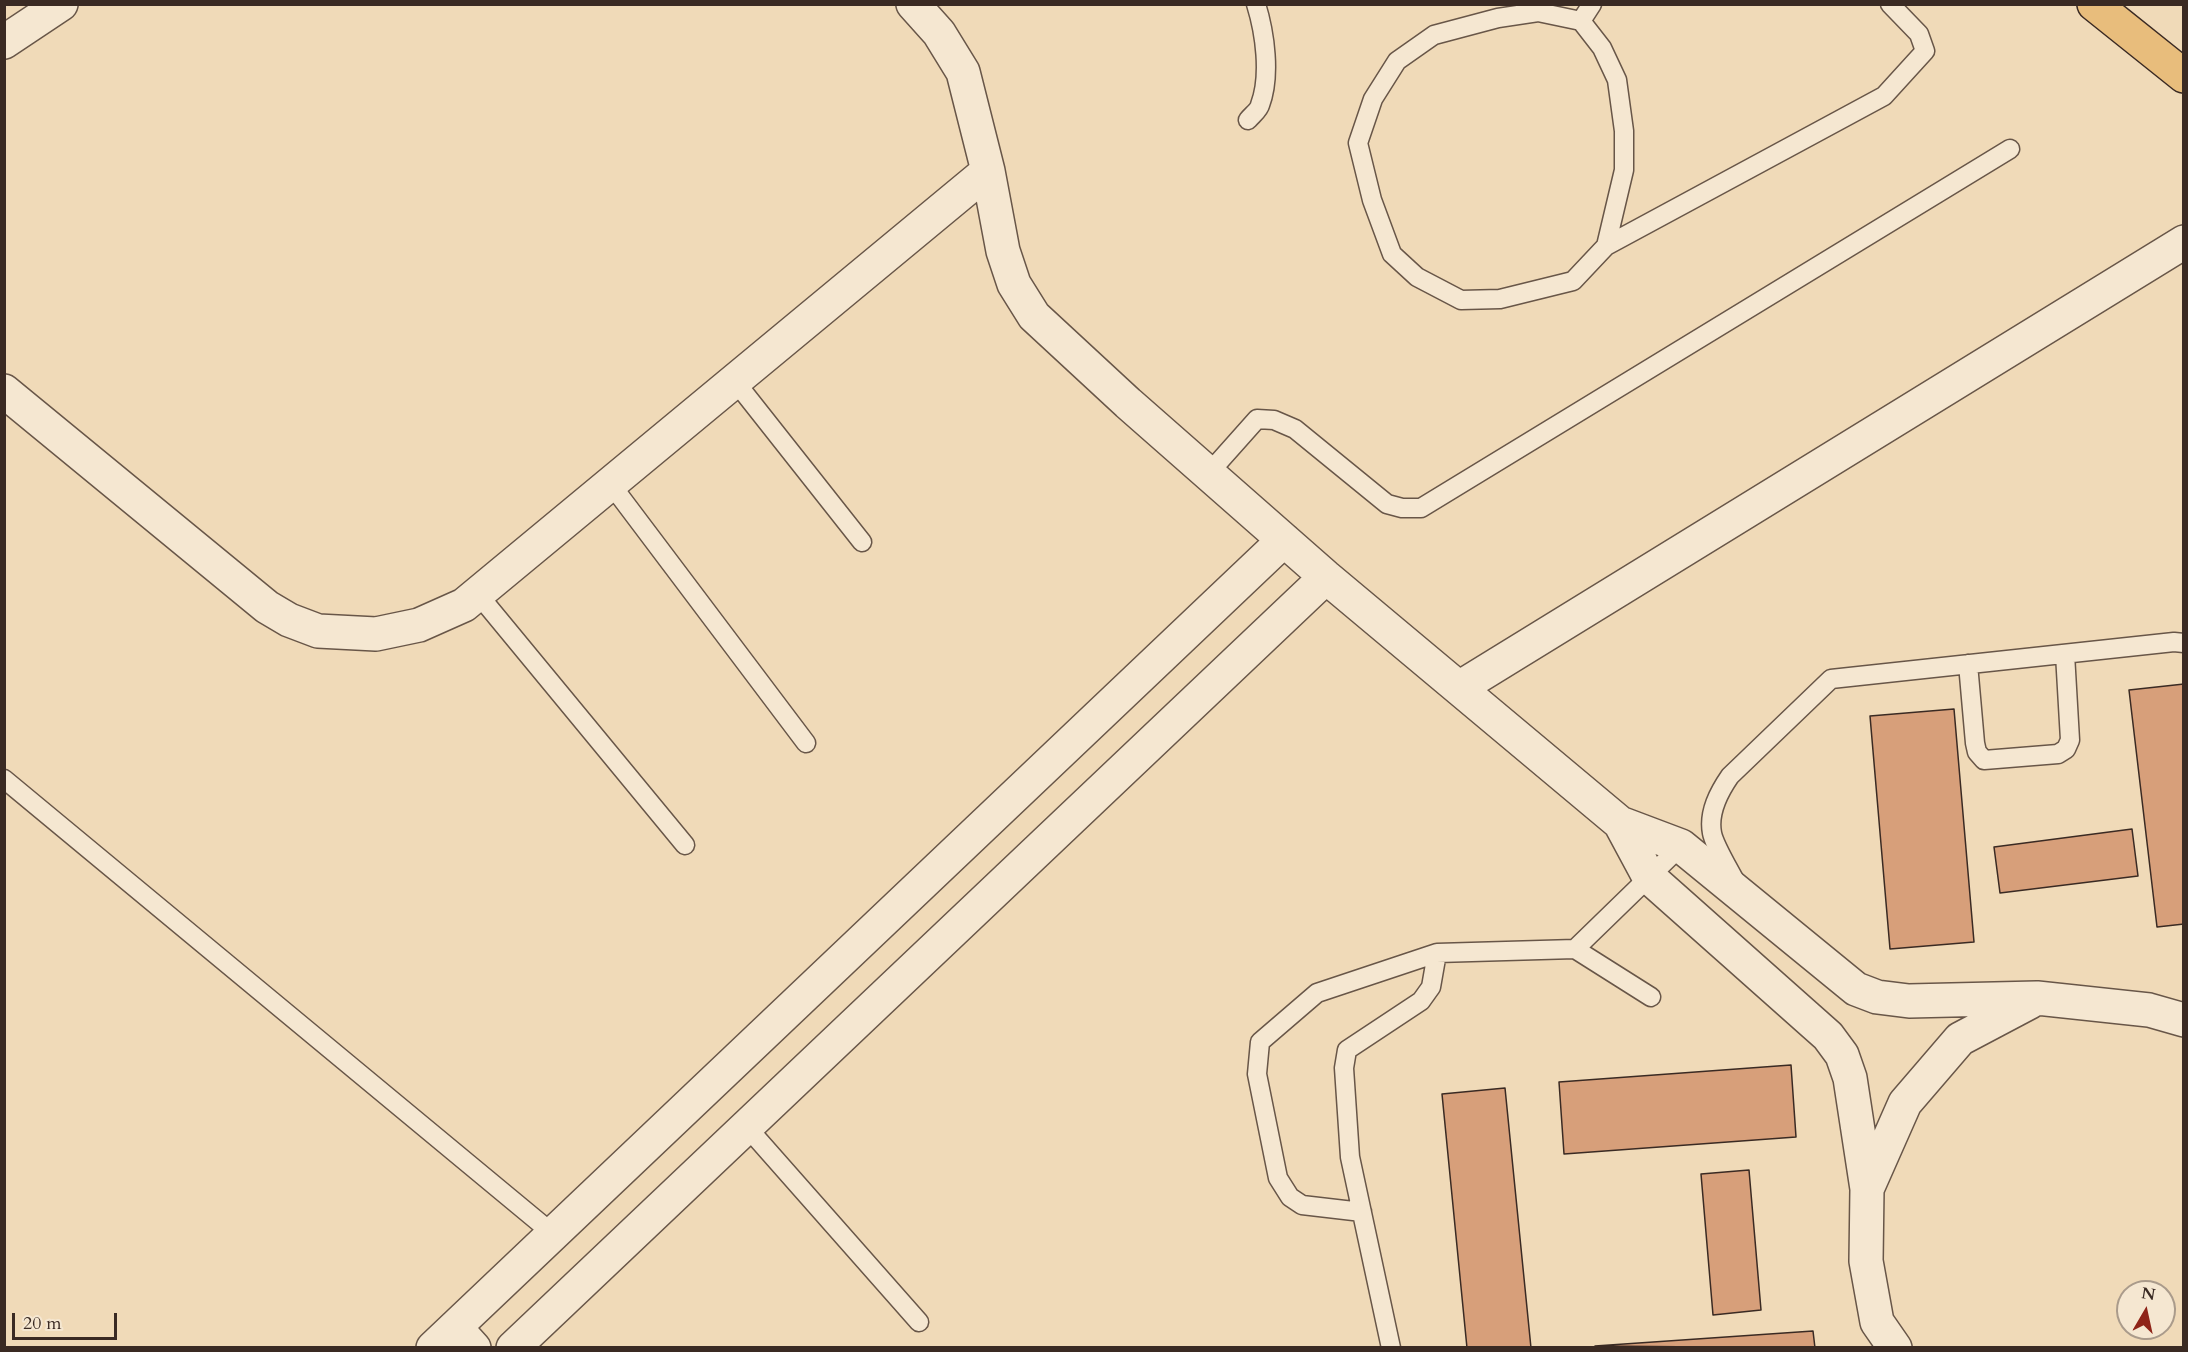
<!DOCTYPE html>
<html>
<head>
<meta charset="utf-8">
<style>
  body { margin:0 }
  #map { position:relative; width:2188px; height:1352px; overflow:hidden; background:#f0dab8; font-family:Cardo,serif }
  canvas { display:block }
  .frame { position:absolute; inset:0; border:6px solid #3a2a23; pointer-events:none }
  .north { position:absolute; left:2116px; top:1280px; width:60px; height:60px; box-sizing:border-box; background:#f5e7d1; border:2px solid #aa9b8b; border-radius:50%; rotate:9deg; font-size:16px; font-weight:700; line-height:24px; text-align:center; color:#3a2a23 }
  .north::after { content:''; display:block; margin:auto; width:21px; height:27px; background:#8f2418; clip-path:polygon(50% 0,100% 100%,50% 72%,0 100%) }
  .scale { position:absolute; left:12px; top:1313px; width:105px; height:27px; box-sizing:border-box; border:3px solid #3a2a23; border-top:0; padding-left:8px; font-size:18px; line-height:21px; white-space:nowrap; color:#3a2a23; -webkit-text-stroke:4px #f5e7d1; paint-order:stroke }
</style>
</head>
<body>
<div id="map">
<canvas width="2188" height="1352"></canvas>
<div class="frame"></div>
<div class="north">N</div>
<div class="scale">20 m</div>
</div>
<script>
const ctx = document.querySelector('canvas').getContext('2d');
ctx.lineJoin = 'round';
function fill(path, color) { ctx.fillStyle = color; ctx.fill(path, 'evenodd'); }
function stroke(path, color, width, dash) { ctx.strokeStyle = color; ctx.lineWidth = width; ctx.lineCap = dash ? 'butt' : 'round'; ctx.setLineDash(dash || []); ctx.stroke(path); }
const building = new Path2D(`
  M2184 684V924L2157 927 2129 690Z
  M1954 709 1974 942 1890 949 1870 716Z
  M2132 829 2138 876 2000 893 1994 847Z
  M1791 1065 1796 1137 1564 1154 1559 1082Z
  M1505 1088 1531 1348H1467L1442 1094Z
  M1749 1170 1761 1310 1713 1315 1701 1174Z
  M1813 1331 1815 1348 1595 1346Z`);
const service = new Path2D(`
  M1538 12 1581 21 1602 48 1617 80 1624 131V170L1606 246 1573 281 1500 299 1461 300 1417 277 1392 254 1372 200 1358 143 1373 99 1397 61 1434 35 1498 18Z
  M1581 21 1592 4
  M1248 120C1252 115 1259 110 1260 105 1271 76 1265 33 1256 4
  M1606 246 1884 96 1925 51 1919 34 1890 4
  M734 380 862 542
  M1208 474 1257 419 1274 420 1295 429 1387 504 1402 508H1421L2010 149
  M610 483 806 743
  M477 593 685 845
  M1968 664 1975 743 1977 752 1984 760 2058 754 2066 749 2070 740 2065 654
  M4 779 552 1233
  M1736 883C1730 871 1714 845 1712 833 1708 812 1719 792 1730 776L1831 679 2174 642 2184 643
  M1575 949 1651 997
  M746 1126 919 1322
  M1362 1212 1302 1205 1290 1197 1278 1178 1257 1074 1260 1042 1317 993 1437 953 1575 949 1681 846
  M1391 1348 1350 1157 1344 1068 1347 1050 1421 1001 1431 987 1437 953`);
const minor = new Path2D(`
  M913 4 939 33 963 72 988 171 1003 251 1014 284 1034 316 1128 403 1326 577 1620 823 1681 846 1856 989 1877 997 1909 1001 2037 998 2149 1010 2184 1020
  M4 42 61 4
  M4 391 267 607 289 620 318 631 376 634 419 625 464 605 988 171
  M1459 688 2184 242
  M1620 823 1649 877 1828 1036 1842 1055 1850 1078 1867 1189 1866 1261 1877 1322 1895 1348
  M1867 1189 1905 1103 1960 1039 2030 1002
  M455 1327 474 1348
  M433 1348 1284 540
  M513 1348 1326 577`);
const trunk = new Path2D(`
  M2094 4 2184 76`);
fill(building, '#d79f7a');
stroke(building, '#3a2a23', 1.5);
stroke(service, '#685648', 21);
stroke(minor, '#685648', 36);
stroke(trunk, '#3a2a23', 36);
stroke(service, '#f5e7d1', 18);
stroke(minor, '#f5e7d1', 33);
stroke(trunk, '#e8bd7c', 33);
</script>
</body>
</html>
